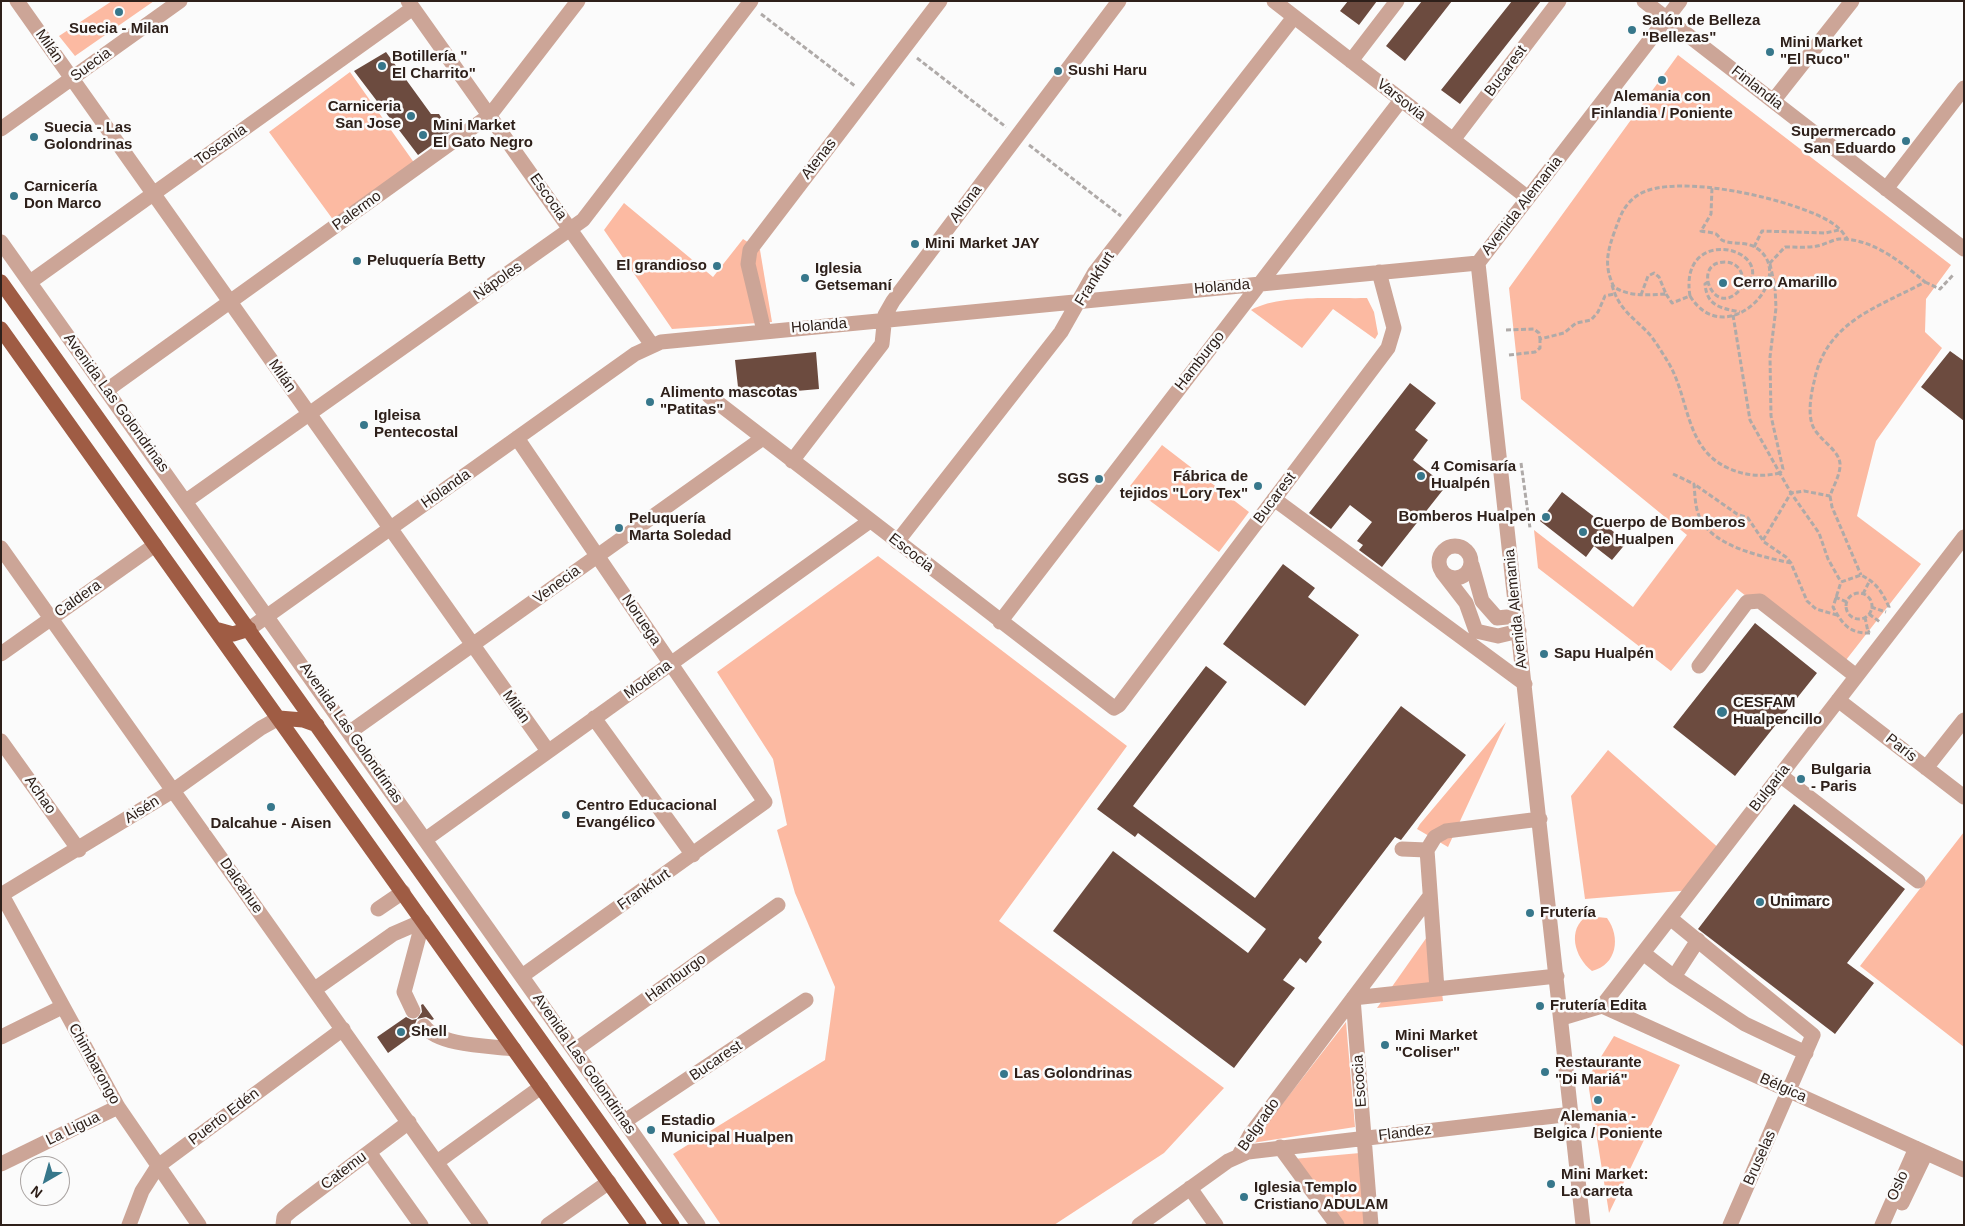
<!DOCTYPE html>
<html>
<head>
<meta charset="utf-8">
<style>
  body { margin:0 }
  #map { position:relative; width:1965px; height:1226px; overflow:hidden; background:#fbfbfb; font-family:Helvetica,sans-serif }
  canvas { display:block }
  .frame { position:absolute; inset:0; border:2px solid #2e201a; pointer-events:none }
  .north { position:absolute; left:20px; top:1156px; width:50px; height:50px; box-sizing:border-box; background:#fbfbfb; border:1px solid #a9a3a1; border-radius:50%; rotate:218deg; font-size:14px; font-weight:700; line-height:20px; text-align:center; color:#2e201a }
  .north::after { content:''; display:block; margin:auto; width:18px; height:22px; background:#37778b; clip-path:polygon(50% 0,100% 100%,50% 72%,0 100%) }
</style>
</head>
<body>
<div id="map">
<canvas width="1965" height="1226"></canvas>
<div class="frame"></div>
<div class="north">N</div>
</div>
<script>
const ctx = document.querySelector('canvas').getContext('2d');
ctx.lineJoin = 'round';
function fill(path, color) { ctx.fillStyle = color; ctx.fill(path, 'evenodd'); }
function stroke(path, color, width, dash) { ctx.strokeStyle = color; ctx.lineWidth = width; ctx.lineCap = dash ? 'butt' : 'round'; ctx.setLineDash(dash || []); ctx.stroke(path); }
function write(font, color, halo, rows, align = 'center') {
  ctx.font = font + ' Helvetica,sans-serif'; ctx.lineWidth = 5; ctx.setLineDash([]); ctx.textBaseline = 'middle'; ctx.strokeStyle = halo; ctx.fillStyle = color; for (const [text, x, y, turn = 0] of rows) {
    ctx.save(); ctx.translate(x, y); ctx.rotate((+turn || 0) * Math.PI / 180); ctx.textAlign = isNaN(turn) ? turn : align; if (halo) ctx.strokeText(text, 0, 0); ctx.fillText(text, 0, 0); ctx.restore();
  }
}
const green = new Path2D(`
  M112 1H154L75 56 59 36Z
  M1678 55 1951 265 1926 299 1925 332 1942 348 1876 441 1857 516 1921 564 1839 669 1737 589 1671 671 1538 568 1534 530 1633 607 1687 535 1521 399 1509 288Z
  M350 72 415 164 334 221 269 132Z
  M624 203 713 277 743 239 760 250 772 322 672 329 604 230Z
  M1367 298 1374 312 1378 334 1375 339 1333 309 1302 348 1251 310C1280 294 1333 299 1367 298Z
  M1162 445 1249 512 1219 552 1130 486Z
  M878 556 1127 746 999 921 1224 1088 1164 1153 1054 1225H721L673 1154 825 1060 835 987 795 893 777 830 787 825 773 759 717 672Z
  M1506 722 1448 847 1417 829 1420 824Z
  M1608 750 1722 851 1692 890 1585 899 1571 796Z
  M1964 832V1047L1860 966Z
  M1587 916 1607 918C1621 937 1617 965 1592 971 1574 957 1567 929 1587 916Z
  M1434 927 1443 1001 1377 1008Z
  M1346 1022 1355 1127 1252 1143Z
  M1614 1036 1680 1065 1609 1213 1589 1089V1076Z
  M1360 1153 1365 1225H1342L1293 1159Z`);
const building = new Path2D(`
  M1348 1H1377L1359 25 1340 11Z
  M1422 1H1452L1405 61 1386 46Z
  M1512 1H1541L1460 104 1441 90Z
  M386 52 431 114H439L450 132 418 155 354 71Z
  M1950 351 1964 361V421L1921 387Z
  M816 352 819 389 739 396 735 360Z
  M1410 383 1436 403 1415 430 1428 440 1413 460 1446 486 1382 567 1359 550 1363 545 1357 541 1372 522 1350 505 1331 529 1309 513Z
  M1562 492 1627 542 1612 560 1594 546 1586 557 1540 521Z
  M1283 564 1315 588 1308 597 1359 635 1305 706 1223 644Z
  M1755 623 1817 673 1735 776 1673 727Z
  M1206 666 1227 682 1133 806 1255 898 1401 706 1466 755 1401 840 1395 837 1318 938 1322 942 1306 963 1300 958 1283 980 1295 988 1234 1068 1053 931 1113 851 1248 953 1266 929 1138 833 1135 837 1097 809Z
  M1794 804 1905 889 1847 963 1874 983 1835 1034 1698 929Z
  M423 1004 434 1019 432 1020 426 1017 417 1019 415 1024 417 1032 388 1053 377 1037 406 1017 412 1020 417 1019 422 1012 421 1005Z`);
const path = new Path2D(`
  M761 14 855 86
  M917 58 1006 127
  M1029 145 1121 216
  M1754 247 1762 231 1825 233 1839 230
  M1770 264 1775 287 1776 308 1770 357 1771 416 1783 469 1780 473
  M1708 282 1705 284C1707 306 1720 308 1740 312
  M1925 282 1940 289 1953 275
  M1612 285C1619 311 1635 318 1651 336 1657 344 1663 354 1668 362 1690 398 1684 448 1728 468 1745 476 1762 477 1780 473
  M1666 294 1672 303 1690 296C1678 224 1777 247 1747 288L1742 287C1716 323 1689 262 1725 262 1739 262 1745 275 1742 287
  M1641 295 1648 276 1654 273 1659 277 1666 294C1648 295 1630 297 1614 287 1604 267 1607 253 1614 233 1620 217 1623 205 1638 195 1674 171 1798 200 1832 223 1839 227 1844 234 1848 240
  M1690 296C1725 353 1798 279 1758 249 1747 241 1736 245 1724 241 1720 240 1719 236 1716 234 1711 232 1705 232 1701 231L1711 214 1712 188
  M1733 315 1750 420 1791 493 1819 533 1828 559 1841 582
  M1506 330 1534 329 1539 333 1540 339 1564 333 1576 323 1591 320 1598 312 1605 296 1614 294
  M1509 355 1535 352 1540 348V339
  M1521 463 1530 528
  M1673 474 1694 484
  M1830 496 1832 507 1861 575
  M1763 540 1791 493 1804 491 1830 496C1833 487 1839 477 1840 467 1842 450 1817 440 1812 424 1808 412 1811 394 1814 382 1826 321 1877 308 1925 282 1901 262 1872 238 1839 239 1832 240 1824 245 1817 246 1807 248 1796 247 1785 247L1768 265
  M1791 563C1764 557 1713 547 1700 518 1695 508 1695 495 1694 484L1737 514 1748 518 1764 542 1786 557 1791 563 1807 601 1816 609 1837 615
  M1846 606a13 13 0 1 1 26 0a13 13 0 1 1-26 0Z
  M1863 594 1870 580
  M1835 597 1847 602
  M1871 607 1886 612
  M1869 614 1880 622
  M1865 617 1868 632 1870 631
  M1870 633C1850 634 1842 624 1833 607L1841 582 1861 575C1877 583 1882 592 1889 607L1888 609`);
const minor = new Path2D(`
  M17 1 548 751
  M408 1 652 345
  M1274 1 1528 198
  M1644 1 1964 249
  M1351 61 1397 1
  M1773 101 1852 1
  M1 129 180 1
  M1453 140 1559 1
  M1886 189 1964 88
  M1 242 698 1225
  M30 282 413 8
  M764 331 748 264 750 250 940 1
  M107 390 490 115 578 1
  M709 396 1114 708 1119 705 1388 348 1394 328 1379 272
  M517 438 765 802 522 976
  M792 461 882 344 885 315 893 301 1119 1
  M1274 499 1525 684
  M186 501 583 220 751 1
  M897 542 1061 332 1095 272 1294 17
  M1439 562a16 16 0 1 1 32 0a16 16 0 1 1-32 0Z
  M1 548 481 1225
  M1472 565 1482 601 1497 618 1517 616
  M1442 572 1466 603 1476 631 1498 636 1519 631
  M1000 622 1401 100
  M249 629 635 354 661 342 1478 263
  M1 654 155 545
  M1699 666 1747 602 1760 601 1856 676
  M1838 700 1964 797
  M594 718 693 855
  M350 732 763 438
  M1 741 79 850
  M1926 768 1964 720
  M1780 775 1918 881
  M426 839 870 521
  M1402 849 1427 850 1437 989
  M1427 850 1435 837 1446 831 1540 819
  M1 895 174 790 261 728 279 718
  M2 895 118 1107 199 1225
  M378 909 403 892
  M1670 918 1813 1035 1730 1225
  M1643 953 1674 977 1745 1024 1806 1053
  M1674 977 1698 940
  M315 989 393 934 423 921
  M1602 1006 1964 1170
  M413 1011 404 992 423 921
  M1562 1018 1602 1006 1964 537
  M424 1026C439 1046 490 1046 514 1049
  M1 1037 62 1007
  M575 1050 778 905
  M625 1121 806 1000
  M1280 1147 1337 1225
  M369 1152 421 1225
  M1239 1155 1250 1135 1430 896
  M437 1162 541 1087
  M1 1164 118 1107
  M1190 1188 1216 1225
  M1902 1203 1926 1153
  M129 1225 142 1191 158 1166 343 1029
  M283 1225 284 1217 291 1211 409 1122
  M548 1225 609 1182
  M1139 1225 1228 1161 1248 1152 1572 1114
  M1371 1225 1353 998 1557 976
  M1583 1225 1478 263 1680 1
  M1882 1225 1916 1148`);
const major = new Path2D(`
  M1 282 672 1225
  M1 329 639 1225
  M215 629 233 634 249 629
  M279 718 303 720 317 725`);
const markers = [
  [119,12,5,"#37778b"],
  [1632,30,5,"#37778b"],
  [1770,52,5,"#37778b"],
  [382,66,5,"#37778b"],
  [1058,71,5,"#37778b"],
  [1662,80,5,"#37778b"],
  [411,116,5,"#37778b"],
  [423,135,5,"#37778b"],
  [34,137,5,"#37778b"],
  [1906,141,5,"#37778b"],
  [14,196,5,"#37778b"],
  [915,244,5,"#37778b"],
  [357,261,5,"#37778b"],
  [717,266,5,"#37778b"],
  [805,278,5,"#37778b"],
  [1723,283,5,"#37778b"],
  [650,402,5,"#37778b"],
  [364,425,5,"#37778b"],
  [1421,476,5,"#37778b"],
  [1099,479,5,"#37778b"],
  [1258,486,5,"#37778b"],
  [1546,517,5,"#37778b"],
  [619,528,5,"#37778b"],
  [1583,532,5,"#37778b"],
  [1544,654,5,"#37778b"],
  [1722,712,6,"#37778b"],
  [1801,779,5,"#37778b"],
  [271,807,5,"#37778b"],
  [566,815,5,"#37778b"],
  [1760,902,5,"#37778b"],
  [1530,913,5,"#37778b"],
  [1540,1006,5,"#37778b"],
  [401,1032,5,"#37778b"],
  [1385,1045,5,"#37778b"],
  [1545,1072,5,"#37778b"],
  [1004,1074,5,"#37778b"],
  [1598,1100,5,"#37778b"],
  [651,1130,5,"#37778b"],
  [1551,1184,5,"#37778b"],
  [1244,1197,5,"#37778b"]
];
const poiNames = [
  ["Salón de Belleza",1642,21],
  ["\"Bellezas\"",1642,38],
  ["Suecia - Milan",119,29,"center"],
  ["Mini Market",1780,43],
  ["\"El Ruco\"",1780,60],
  ["Botillería \"",392,57],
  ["El Charrito\"",392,74],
  ["Sushi Haru",1068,71],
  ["Alemania con",1662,97,"center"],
  ["Finlandia / Poniente",1662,114,"center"],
  ["Carniceria",401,107,"right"],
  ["San Jose",401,124,"right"],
  ["Mini Market",433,126],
  ["El Gato Negro",433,143],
  ["Suecia - Las",44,128],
  ["Golondrinas",44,145],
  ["Supermercado",1896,132,"right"],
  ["San Eduardo",1896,149,"right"],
  ["Carnicería",24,187],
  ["Don Marco",24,204],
  ["Mini Market JAY",925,244],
  ["Peluquería Betty",367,261],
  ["El grandioso",707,266,"right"],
  ["Iglesia",815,269],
  ["Getsemaní",815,286],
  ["Cerro Amarillo",1733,283],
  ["Alimento mascotas",660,393],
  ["\"Patitas\"",660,410],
  ["Igleisa",374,416],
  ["Pentecostal",374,433],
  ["4 Comisaría",1431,467],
  ["Hualpén",1431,484],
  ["Fábrica de",1248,477,"right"],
  ["tejidos \"Lory Tex\"",1248,494,"right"],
  ["SGS",1089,479,"right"],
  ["Bomberos Hualpen",1536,517,"right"],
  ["Peluquería",629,519],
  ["Marta Soledad",629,536],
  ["Cuerpo de Bomberos",1593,523],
  ["de Hualpen",1593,540],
  ["Sapu Hualpén",1554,654],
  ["CESFAM",1733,703],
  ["Hualpencillo",1733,720],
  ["Bulgaria",1811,770],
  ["- Paris",1811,787],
  ["Centro Educacional",576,806],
  ["Evangélico",576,823],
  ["Dalcahue - Aisen",271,824,"center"],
  ["Unimarc",1770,902],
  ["Frutería",1540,913],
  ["Frutería Edita",1550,1006],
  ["Shell",411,1032],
  ["Mini Market",1395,1036],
  ["\"Coliser\"",1395,1053],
  ["Restaurante",1555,1063],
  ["\"Di Mariá\"",1555,1080],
  ["Las Golondrinas",1014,1074],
  ["Alemania -",1598,1117,"center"],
  ["Belgica / Poniente",1598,1134,"center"],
  ["Estadio",661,1121],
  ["Municipal Hualpen",661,1138],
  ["Mini Market:",1561,1175],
  ["La carreta",1561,1192],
  ["Iglesia Templo",1254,1188],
  ["Cristiano ADULAM",1254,1205]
];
const streetNames = [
  ["Milán",49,46,55],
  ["Suecia",91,65,-36],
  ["Bucarest",1506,71,-53],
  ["Finlandia",1757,88,38],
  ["Varsovia",1401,100,38],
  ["Toscania",221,145,-35],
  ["Atenas",819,159,-52],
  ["Escocia",548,197,55],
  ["Altona",966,204,-53],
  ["Avenida Alemania",1522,206,-52],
  ["Palermo",357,211,-36],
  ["Frankfurt",1095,279,-58],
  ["Nápoles",498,281,-35],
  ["Holanda",1222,287,-5],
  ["Holanda",819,326,-5],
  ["Hamburgo",1200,361,-52],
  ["Milán",282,376,55],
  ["Avenida Las Golondrinas",116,403,54],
  ["Holanda",446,489,-35],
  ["Bucarest",1275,498,-53],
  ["Escocia",911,553,38],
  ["Venecia",557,585,-36],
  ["Caldera",78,599,-35],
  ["Avenida Alemania",1516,609,-96],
  ["Noruega",641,620,56],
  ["Modena",648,680,-36],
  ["Milán",516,707,55],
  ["Avenida Las Golondrinas",351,733,55],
  ["París",1901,748,38],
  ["Bulgaria",1770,788,-52],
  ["Achao",40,795,55],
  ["Aisén",142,810,-32],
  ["Dalcahue",241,886,55],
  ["Frankfurt",644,890,-35],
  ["Hamburgo",676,978,-36],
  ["Bucarest",716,1061,-34],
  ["Chimbarongo",94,1064,61],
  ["Avenida Las Golondrinas",584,1064,55],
  ["Escocia",1360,1081,-94],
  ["Bélgica",1783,1088,24],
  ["Puerto Edén",224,1117,-37],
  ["Belgrado",1259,1125,-55],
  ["La Ligua",73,1129,-26],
  ["Flandez",1405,1133,-7],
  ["Bruselas",1760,1158,-66],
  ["Catemu",344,1171,-37],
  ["Oslo",1898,1186,-66]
];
fill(green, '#fcbaa2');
fill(building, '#6c4b3f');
stroke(path, '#afaaa8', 3, [5, 2.5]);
stroke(minor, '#cca597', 15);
stroke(major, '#9f5c44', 15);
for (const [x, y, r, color] of markers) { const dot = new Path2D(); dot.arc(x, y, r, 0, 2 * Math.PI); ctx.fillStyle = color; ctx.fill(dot); stroke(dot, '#fbfbfb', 2); }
write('bold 15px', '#2e201a', '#fbfbfb', poiNames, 'left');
write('15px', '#2e201a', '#fbfbfb', streetNames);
</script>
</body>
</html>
